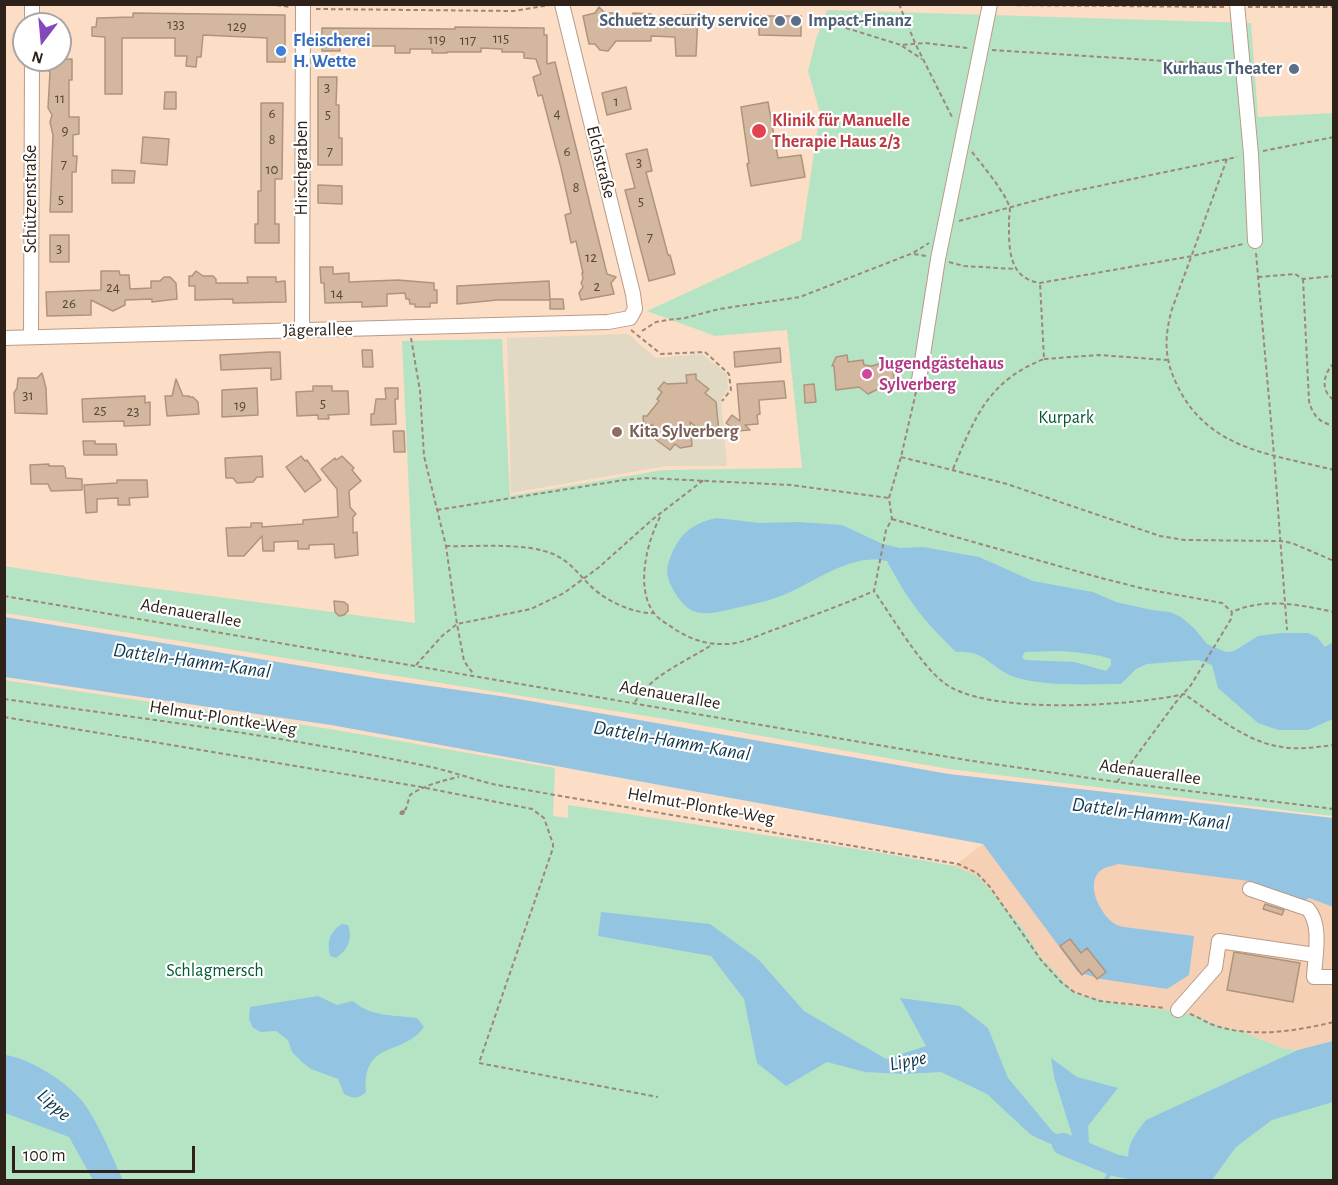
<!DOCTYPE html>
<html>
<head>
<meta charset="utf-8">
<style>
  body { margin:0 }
  #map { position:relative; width:1338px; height:1185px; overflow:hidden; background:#fcddc6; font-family:"Alegreya Sans",sans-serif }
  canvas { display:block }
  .frame { position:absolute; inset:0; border:6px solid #2d2119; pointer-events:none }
  .north { position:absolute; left:12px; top:12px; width:60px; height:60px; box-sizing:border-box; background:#fff; border:2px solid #aba6a3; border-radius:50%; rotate:196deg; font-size:16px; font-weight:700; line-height:24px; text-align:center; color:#2d2119 }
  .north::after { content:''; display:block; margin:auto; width:21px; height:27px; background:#8547bc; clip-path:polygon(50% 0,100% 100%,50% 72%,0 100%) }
  .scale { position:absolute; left:12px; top:1146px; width:183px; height:27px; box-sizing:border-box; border:3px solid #2d2119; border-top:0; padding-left:8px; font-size:18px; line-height:21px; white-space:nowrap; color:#2d2119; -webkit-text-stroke:4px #fff; paint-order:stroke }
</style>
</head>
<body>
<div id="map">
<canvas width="1338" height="1185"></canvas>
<div class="frame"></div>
<div class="north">N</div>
<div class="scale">100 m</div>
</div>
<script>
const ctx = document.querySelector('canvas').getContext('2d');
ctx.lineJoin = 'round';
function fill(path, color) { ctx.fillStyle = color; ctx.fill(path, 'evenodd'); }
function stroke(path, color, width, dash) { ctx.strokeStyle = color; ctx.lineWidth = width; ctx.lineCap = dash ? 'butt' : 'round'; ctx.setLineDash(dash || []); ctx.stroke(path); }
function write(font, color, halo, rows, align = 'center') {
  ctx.font = font + ' "Alegreya Sans",sans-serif'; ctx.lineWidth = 4.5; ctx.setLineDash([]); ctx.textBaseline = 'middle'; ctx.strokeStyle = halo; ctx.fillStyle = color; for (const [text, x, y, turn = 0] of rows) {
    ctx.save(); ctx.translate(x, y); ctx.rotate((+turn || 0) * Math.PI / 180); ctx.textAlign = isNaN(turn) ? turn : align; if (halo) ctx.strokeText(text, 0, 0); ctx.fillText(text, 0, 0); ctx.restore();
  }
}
const built = new Path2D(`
  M983 844 1248 881 1258 888 1309 898 1333 907V1042L1298 1050 1282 1048 1243 1032 1215 1025 1197 1016 1181 1012 1125 1005 1076 994 1040 956 1023 928 979 877 954 866Z`);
const education = new Path2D(`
  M628 334 656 358 702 354 727 374 728 389 721 399 727 466H666L511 493 507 338Z`);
const green = new Path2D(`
  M827 10 1251 23 1258 117 1333 113V816L949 769 671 720 5 613 4 566 98 581 415 623 402 341 502 339 510 496 663 470 802 468 787 330 715 336 647 311 801 240 820 113 808 71 816 39Z
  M4 680 330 729 555 768 553 816 568 818V805L876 852 954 866 979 877 1023 928 1040 956 1076 994 1125 1005 1181 1012 1197 1016 1215 1025 1243 1032 1282 1048 1298 1050 1333 1041V1180H5Z`);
const water = new Path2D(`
  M717 518 760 523 798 522 842 525 883 544 900 548 923 547 979 557 1033 581 1093 592 1116 602 1152 610 1170 612 1181 617 1194 628 1207 644 1226 652 1234 651 1258 636 1281 633H1308L1317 637 1325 647 1333 642V719L1308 730H1278L1258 723 1218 688 1212 665 1198 660 1147 664 1136 669 1121 684C1089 684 1045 687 1014 677 990 668 986 650 956 652 924 621 908 601 887 561 851 552 814 583 781 596 765 602 748 605 732 609 705 615 690 619 674 591 668 581 665 572 669 561 678 535 691 523 717 518ZM1060 651C1075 652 1097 654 1111 659V665L1106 671 1075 662 1025 660 1022 657 1025 652Z
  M5 617 375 678 507 697 949 774 1333 818V907L1309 898 1304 901 1258 888 1248 881 1118 864C1113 866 1104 867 1100 871 1086 884 1099 911 1111 921 1115 925 1120 926 1124 927L1194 936 1189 975 1167 989 1101 979 1078 972 983 844 331 725 5 677Z
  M601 912 710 924 758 959 804 1011 886 1059 926 1046 900 998 960 1006 988 1028 1008 1078 1054 1133 1073 1138 1054 1077 1051 1058 1077 1077 1118 1088 1088 1126 1090 1162 1031 1135 987 1094 941 1072 903 1074 865 1072 827 1062 786 1086 757 1063 744 999 711 956 598 936Z
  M342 924 348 925C353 939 348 950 336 958L330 956C327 942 329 932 342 924Z
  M318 996 337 1005 353 1001C371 1017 394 1015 417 1018L424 1027C403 1057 362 1039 366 1092 358 1099 353 1099 344 1094L338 1079 311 1069 302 1062 292 1052 288 1040 276 1031 261 1032 253 1028 249 1019 250 1007Z
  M1333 1041V1102L1272 1120 1236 1147 1212 1180H1132C1125 1150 1127 1144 1146 1120L1298 1050Z
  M5 1055C30 1058 67 1082 83 1102 100 1125 111 1155 123 1180H93L69 1137 5 1113Z`);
const stream = new Path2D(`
  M1106 1180 1114 1165`);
const river = new Path2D(`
  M1063 1144 1114 1165 1160 1174`);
const building = new Path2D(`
  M599 7 605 13H614V17H632L633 13 651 14V18H683V15H698L696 56H676L675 37 651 36V41H616L608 51 600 50 595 44H589L583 16 595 13Z
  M133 13 285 15V62H267V38L203 35 201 57H197L196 67 186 66 187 56H175V38H122V94H105V37L92 36V27H96L97 18 133 17Z
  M759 16H801V36L759 35Z
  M455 27 544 28V35H547V64L555 62 607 274 616 277 611 283 614 294 581 300 579 293 583 287 581 283 583 279 582 273H583L576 241 571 243 565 215 571 213 561 168 542 95 538 96 533 77 541 74 536 59 524 58V53L522 52H502V49L481 48V52H447V53H432V49H410V53H395V46H340V51H322V28L455 29Z
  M72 59V80H69V117H79V134L73 135V156H77L76 172H72V212H50L53 135 50 122 52 115 48 108 50 72 44 68 50 63V60Z
  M318 77H337L336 105H339V138H342V165H318Z
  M626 87 631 109 607 115 602 93Z
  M165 92H176V109H164Z
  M768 102 778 158 801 155 805 177 751 186 747 164 749 163 741 107Z
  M261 103H283L282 179H275V224H279V243H255V224H258V191H261Z
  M143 137 169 139 167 165 141 163Z
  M647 149 652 171 646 172 668 255H670L675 274 649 281 625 190 635 188 626 154Z
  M112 170 135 171 134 183H112Z
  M318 185 342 186V204L318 203Z
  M50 235H69V262H50Z
  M320 267H333V274L349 273V282L398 280 434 283V290H437V303H430V307H415V304H410L409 299H406L405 293 387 294V306L362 307V302L325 303 324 283H321Z
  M101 271H119L120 275H129L130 289 151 288V281H160L164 277H170L176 283 177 299 152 302V299L125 300V305L113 311 91 300V315L47 316 46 292 101 290Z
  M196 271 203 276H213L216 279V283H248L247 277H276V282L285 281 286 302 233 303V299L195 300V286H189V276H192Z
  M549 281 550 300H497L457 304V286Z
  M550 299H563L564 309H550Z
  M780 348 781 362 735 367 734 352Z
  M362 350H372L373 367H363Z
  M270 352H280L281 379 271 380V368L221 370 220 355Z
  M847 355 848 362 863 360 864 365 872 366 888 361 900 371 893 372 895 387 892 390H876L868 394 859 387 836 390 834 366H832L836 357Z
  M42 373 46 388 47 414 15 413 14 393 17 388 18 378H37Z
  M696 374V379L709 389 705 393 716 402 719 432 704 433 690 422 692 446 680 448 675 444 670 450 655 439 653 425 644 426 643 416H647L659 401 657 399 662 392 658 389 664 382 667 384 687 383 686 375Z
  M176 379 183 396H189V397H193L198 402 199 414 167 416 165 396H172Z
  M784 381 786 398 759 400 760 414 757 415 758 424 745 425 750 430 736 431 726 423 732 415 740 421 737 384Z
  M814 384 816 402 805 403 804 385Z
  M313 386H332V391H348L349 414 328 415 329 419H318V415L297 416 296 392 313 391Z
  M257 388 258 415 222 417V390Z
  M385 388H398V399H395L396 424 371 425V414H374L376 399H386Z
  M145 396V403L150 402V425L124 426V421L83 422 82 399Z
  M393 431H404L405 452H394Z
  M83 441H95V444H116L117 455H84Z
  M262 456 263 477H257L253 482 237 483 233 478H226L225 458Z
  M301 456 305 461 307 460 321 480 305 492 286 467Z
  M342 456 354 468 352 470 361 481 349 491 350 507 356 514 353 517V533L357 532 358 555 335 558 334 544 309 545V549H298V541L274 542V551H263L262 536 244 556H228L226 528 251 527V523H262V527L303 524V520L338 517 337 489 321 469 335 458 336 460Z
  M49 464V466H63L65 468 66 478 82 479V490L51 491 48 484H31L30 465Z
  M117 480H147L148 497 129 498 130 505H118V498L97 499V512L86 513 84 485 117 483Z
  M334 601 344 602 348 605V611L344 615 339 616 335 612Z
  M1265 904 1284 910 1282 915 1263 909Z
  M1070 939 1081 953 1087 948 1106 972 1097 979 1089 969 1082 975 1060 946Z
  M1234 952 1300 963 1293 1002 1227 990Z`);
const path = new Path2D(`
  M269 4 290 7
  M899 4 915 43 953 119
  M958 4 976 5
  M1002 5 1225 7
  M1248 7H1334
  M316 9 514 11 550 5
  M817 19 901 45 925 43 968 48
  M902 46 922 59
  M992 50 1229 65
  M1263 151 1334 137
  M972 152C981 163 1006 194 1009 206 1011 210 1009 216 1009 220 1009 246 1007 278 1040 283L1192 256 1243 244
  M1227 159 1172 309C1164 338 1164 358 1177 385 1208 450 1271 454 1334 470
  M959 221 1056 195 1237 157
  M1256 253 1274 455 1287 630
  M914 254 926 256
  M949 262 964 266 1015 269
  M1258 277 1295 274 1303 279 1334 276
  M1303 279 1309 401C1313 416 1319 422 1334 426
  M631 330 661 354 705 352 729 374 731 390 722 401
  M642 331 656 322 667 320 685 318 719 309 800 297 913 253 929 243
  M411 338 420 391 424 456 446 546 457 624 464 661 474 675
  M1044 359 1099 355 1167 360
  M1334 363C1323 374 1320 391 1334 400
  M916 392 901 457 889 498 892 519 886 530 874 591C893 618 919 663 943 682 984 716 1133 706 1184 694 1214 714 1245 742 1282 747 1299 750 1317 747 1334 745
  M901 457 1007 484 1160 536 1185 540 1281 541 1292 543 1334 561
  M953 469C975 417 988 381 1044 359L1040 283
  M437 510 624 480 646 478 791 485 889 498
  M660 517C647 542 635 588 654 613 659 620 669 625 676 630 692 640 708 645 728 644 744 643 761 634 776 629 809 617 842 605 874 591
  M892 519 1101 578 1145 589 1222 603 1232 612
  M446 546C478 547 524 542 553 554 573 563 579 576 595 590 609 602 635 614 654 613
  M4 596 966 760 1117 782 1334 809
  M416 665 442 636 457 624 531 609 564 593 598 568 653 519 705 479
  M4 699C147 719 290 737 431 767 453 772 475 780 497 785L958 864 977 873 990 887 1041 960 1061 982 1074 992 1100 1001 1165 1008
  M635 702C652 674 686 662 713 644
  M4 717 421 787 532 809 544 818 553 844V848L479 1063 658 1097
  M1117 782 1176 702 1191 685 1231 619 1232 612C1265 597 1300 605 1334 612
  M401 812H403V814L401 813V812L403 811 404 812C404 814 403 814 402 814 401 814 401 813 401 812 402 811 403 811 404 812L403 814C403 814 402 814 401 814 400 811 404 810 406 809L410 795C425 785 441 781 459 777
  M1190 1014C1199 1017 1207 1023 1216 1026 1255 1038 1295 1031 1334 1022`);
const minor = new Path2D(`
  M1237 4 1251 154 1255 241
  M32 24V4
  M302 331 303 4
  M31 337 32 60
  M4 338 608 322 630 318 635 309 633 294 562 4
  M919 380 938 259 990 4
  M1250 889 1308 909C1322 925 1315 956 1314 977H1334
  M1178 1010 1215 968 1219 941 1315 955`);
const pathBridge = new Path2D(`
  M400 814 401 812`);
const markers = [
  [780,21,6,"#5c6f8a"],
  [796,21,6,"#5c6f8a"],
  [281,51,6,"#3f7fe0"],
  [1294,69,6,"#5c6f8a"],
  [759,131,8,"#e0444e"],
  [867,374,6,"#d1479c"],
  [617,432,6,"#8d6e63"]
];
const numberNames = [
  ["133",176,24],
  ["129",237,26],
  ["115",501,38],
  ["119",437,39],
  ["117",468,40],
  ["3",327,87],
  ["11",60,98],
  ["1",616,101],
  ["6",272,113],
  ["4",557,113],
  ["5",328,114],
  ["9",65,130],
  ["8",272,139],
  ["7",330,151],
  ["6",567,151],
  ["3",639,162],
  ["7",64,164],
  ["10",272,169],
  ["8",576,187],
  ["5",61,199],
  ["5",641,201],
  ["7",650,237],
  ["3",59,248],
  ["12",591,257],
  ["2",597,286],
  ["24",113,287],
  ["14",337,293],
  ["26",69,303],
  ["31",28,395],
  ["5",323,403],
  ["19",240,405],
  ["25",100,410],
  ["23",133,411]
];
const serviceNames = [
  ["Schuetz security service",768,21],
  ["Impact-Finanz",808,21,"left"],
  ["Kurhaus Theater",1282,69]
];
const shopNames = [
  ["Fleischerei",293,41],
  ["H. Wette",293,62]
];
const healthNames = [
  ["Klinik für Manuelle",772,121],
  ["Therapie Haus 2/3",772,142]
];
const streetNames = [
  ["Elchstraße",601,162,76],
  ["Hirschgraben",302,168,-90],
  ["Schützenstraße",31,199,-90],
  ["Jägerallee",318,330,-1],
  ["Adenauerallee",191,613,10],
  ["Adenauerallee",670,695,10],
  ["Helmut-Plontke-Weg",223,718,9],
  ["Adenauerallee",1150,772,8],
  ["Helmut-Plontke-Weg",701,806,10]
];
const hotelNames = [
  ["Jugendgästehaus",879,364],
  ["Sylverberg",879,385]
];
const parkNames = [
  ["Kurpark",1066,418],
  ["Schlagmersch",215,971]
];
const educationNames = [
  ["Kita Sylverberg",629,432]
];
const waterNames = [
  ["Datteln-Hamm-Kanal",192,661,8],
  ["Datteln-Hamm-Kanal",672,741,10],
  ["Datteln-Hamm-Kanal",1151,814,7],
  ["Lippe",908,1061,-11],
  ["Lippe",54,1105,42]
];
fill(built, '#f6d0b5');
fill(education, '#e2d9c4');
fill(green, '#b5e4c5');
fill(water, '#93c5e3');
stroke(stream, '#93c5e3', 4);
stroke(river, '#93c5e3', 22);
fill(building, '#d3b89f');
stroke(building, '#af947d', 1.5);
stroke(minor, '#b89b86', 16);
stroke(path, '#9d8777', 2, [4.5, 3]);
stroke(minor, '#fff', 14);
stroke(pathBridge, '#9d8777', 2, [4.5, 3]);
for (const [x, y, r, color] of markers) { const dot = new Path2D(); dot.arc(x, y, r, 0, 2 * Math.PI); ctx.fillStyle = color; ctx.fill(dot); stroke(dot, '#fff', 2); }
write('15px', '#56473a', null, numberNames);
write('bold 18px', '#4e5e75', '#fff', serviceNames, 'right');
write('bold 18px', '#366cbe', '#fff', shopNames, 'left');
write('bold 18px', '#be3a42', '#fff', healthNames, 'left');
write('18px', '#2d2119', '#fff', streetNames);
write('bold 18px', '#b23c85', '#fff', hotelNames, 'left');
write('18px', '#025932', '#fff', parkNames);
write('bold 18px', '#785e54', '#fff', educationNames, 'left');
write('italic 20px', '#0c364b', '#fff', waterNames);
</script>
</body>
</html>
